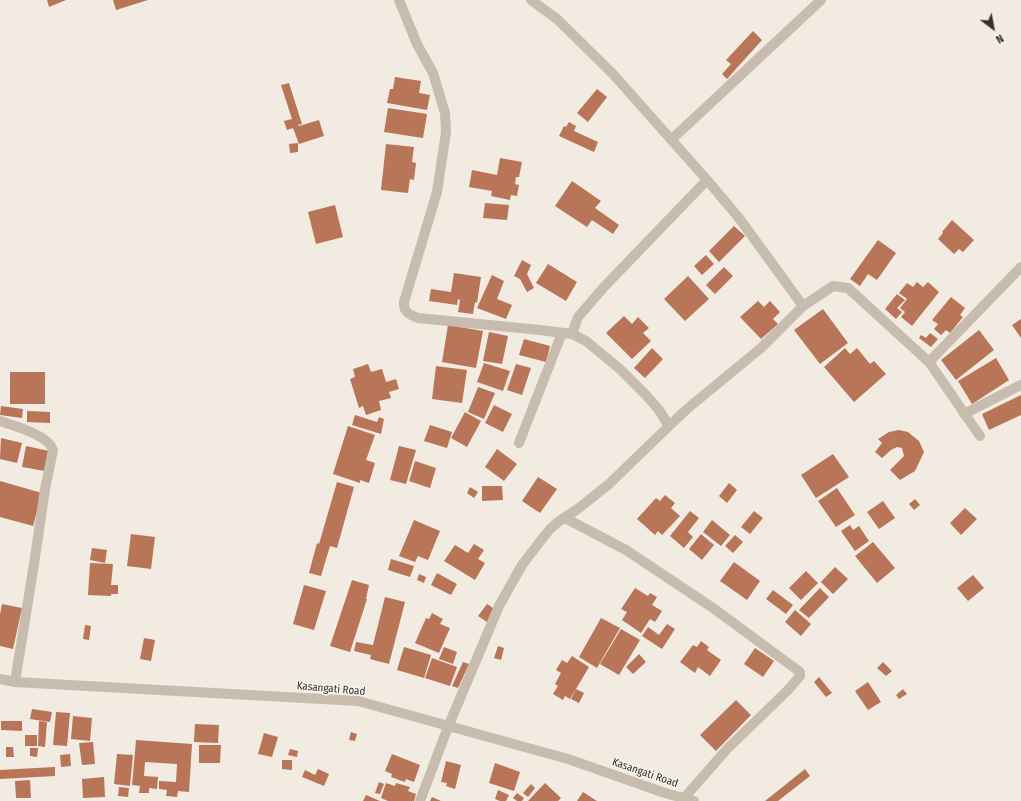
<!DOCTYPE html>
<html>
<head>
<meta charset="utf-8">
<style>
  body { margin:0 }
  #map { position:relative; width:1021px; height:801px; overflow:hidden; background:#f1ebe1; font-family:"Fira Sans Condensed",sans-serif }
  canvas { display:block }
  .north { position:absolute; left:973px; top:8px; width:40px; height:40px; -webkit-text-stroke:3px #f9f4ee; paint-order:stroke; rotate:148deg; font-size:11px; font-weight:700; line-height:16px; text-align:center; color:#38302c }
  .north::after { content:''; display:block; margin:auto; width:14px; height:18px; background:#38302c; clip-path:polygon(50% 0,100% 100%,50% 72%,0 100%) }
</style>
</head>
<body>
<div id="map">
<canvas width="1021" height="801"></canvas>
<div class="north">N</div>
</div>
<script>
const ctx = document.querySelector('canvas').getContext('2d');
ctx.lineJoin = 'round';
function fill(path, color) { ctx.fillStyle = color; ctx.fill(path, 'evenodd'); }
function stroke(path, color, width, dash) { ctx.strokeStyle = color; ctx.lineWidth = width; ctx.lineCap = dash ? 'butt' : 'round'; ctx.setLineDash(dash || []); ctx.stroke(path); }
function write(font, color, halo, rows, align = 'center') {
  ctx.font = font + ' "Fira Sans Condensed",sans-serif'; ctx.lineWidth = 3; ctx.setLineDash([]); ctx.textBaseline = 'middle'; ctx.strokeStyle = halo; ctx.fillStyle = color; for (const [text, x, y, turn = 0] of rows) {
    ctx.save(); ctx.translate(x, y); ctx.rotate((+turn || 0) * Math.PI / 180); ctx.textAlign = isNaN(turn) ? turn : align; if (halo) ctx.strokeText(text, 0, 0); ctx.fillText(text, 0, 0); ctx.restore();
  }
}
const building = new Path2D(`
  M47 0H66L49 7Z
  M113 0H148L116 10Z
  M753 31 762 40 727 79 722 74 731 64 726 60Z
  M395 77 421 81 419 93 430 95 427 110 387 103 390 89H393Z
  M289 83 302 124 298 125 299 126 319 120 324 136 299 144 293 128 287 130 284 121 292 119 281 85Z
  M597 89 607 97 588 122 577 113Z
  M388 108 427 114 423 138 384 132Z
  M569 122 576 126 574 131 598 142 594 152 559 136 564 126 566 127Z
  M298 143V152L290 153 289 144Z
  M386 144 414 147 412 162 416 163 414 180 410 179 408 193 381 190Z
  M500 158 522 162 519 177H516L515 184 519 185 517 196 511 195 510 200 491 196 492 191 469 187 472 170 497 175Z
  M572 181 601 201 595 208 619 225 613 234 592 220 587 227 555 206Z
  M485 203 509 205 507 220 483 218Z
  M335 205 343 237 316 244 308 212Z
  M952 220 974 240 963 252 959 249 954 254 938 239 943 233 942 232Z
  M734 226 745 236 719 262 709 251Z
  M878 240 896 253 877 280 868 274 860 286 850 279Z
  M706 255 714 264 702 275 694 266Z
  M522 260 531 265 527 274 534 288 527 292 520 279 514 276Z
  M548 264 577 282 566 301 536 283Z
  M724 267 733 276 715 294 706 285Z
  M454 273 481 277 477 303 475 302 473 314 458 312 460 300 458 299 457 305 429 301 431 289 451 292Z
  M492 275 504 281 497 299 512 305 506 319 477 308Z
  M688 276 709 299 685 321 664 299Z
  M917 282 923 287 928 282 939 292 912 326 901 317 905 312 900 308 907 299 899 293 907 283 913 287Z
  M897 294 905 300 897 308 902 312 896 319 885 309Z
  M951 297 965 308 960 315 963 317 950 333 946 330 941 335 934 329 938 324 932 320Z
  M758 301 764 307 770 301 780 312 773 319 778 324 761 339 740 317Z
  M823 309 848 343 820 364 794 330Z
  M624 316 632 324 638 317 649 328 643 333 651 341 632 359 606 333Z
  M1021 319V338L1012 325Z
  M448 325 483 331 476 368 442 362Z
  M979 330 994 350 956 380 941 360Z
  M489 332 508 336 502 364 483 361Z
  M930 333 938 339 931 347 919 338 921 335 926 338Z
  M524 339 550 346 546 362 519 355Z
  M652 348 663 359 645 378 634 368Z
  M845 348 850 354 857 348 870 364 874 361 886 374 854 402 824 367Z
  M996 358 1009 380 972 404 958 381Z
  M484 363 510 371 503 391 477 382Z
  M368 364 371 372 382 369 386 382 396 379 399 389 389 392 391 398 379 401 381 410 366 415 363 406 359 408 350 379 355 377 353 369Z
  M516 364 531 368 522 395 507 390Z
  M436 366 467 370 462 403 432 399Z
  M10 372H45V404H10Z
  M478 387 495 393 484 419 468 412Z
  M1021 395V415L989 430 982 414Z
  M494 405 512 414 503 432 485 423Z
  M1 406 23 409 22 418 0 415Z
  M27 411 50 412V423L27 422Z
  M465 412 481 421 467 447 451 438Z
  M355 415 377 422 379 417 384 419 381 434 352 425Z
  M430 425 452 432 447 448 424 441Z
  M348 426 375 435 366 460 375 463 369 483 360 480V483L333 474Z
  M899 430 908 432 919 441 924 452 915 471 900 480 890 470 904 456 902 448 897 447 891 450 882 458 875 452 882 443 878 439 889 432Z
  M1 438 22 443 17 463 0 459Z
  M26 446 49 451 45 471 22 467Z
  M399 446 416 450 406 484 390 480Z
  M497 449 517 464 504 481 485 467Z
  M833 454 849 477 816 498 801 475Z
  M415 461 436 468 430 488 409 481Z
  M538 477 557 489 540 513 522 501Z
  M0 481 42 493 33 526 0 517Z
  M337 482 354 487 337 548 330 546 321 576 309 573 317 543 319 544Z
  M729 483 737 490 727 503 719 496Z
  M482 486H502L503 500 482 501Z
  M470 487 478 492 474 498 467 493Z
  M837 488 855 515 836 527 818 501Z
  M665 495 675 503 671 508 680 516 662 535 658 531 655 535 637 519 656 498 660 501Z
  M915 499 920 505 914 510 909 504Z
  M883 501 895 518 879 529 867 512Z
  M965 508 977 519 961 535 950 523Z
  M690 511 699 518 688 532 693 537 684 548 670 536Z
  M754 511 763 518 750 534 741 527Z
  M414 520 440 531 428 560 418 556 415 562 399 556Z
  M712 520 730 535 721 546 703 532Z
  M850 525 853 530 859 526 869 541 855 551 841 531Z
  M131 534 155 537 151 569 127 566Z
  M701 534 714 545 702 560 689 549Z
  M735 535 743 542 733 553 725 546Z
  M873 542 895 568 877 583 855 556Z
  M474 544 484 550 478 559 485 563 475 580 444 561 455 545 468 553Z
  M92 548 107 550 105 563 90 560Z
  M391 559 414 566 410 577 388 570Z
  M734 562 760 581 747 600 720 581Z
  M90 563 113 564 111 585H118V594H111V596L88 595Z
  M835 567 848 579 833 594 821 582Z
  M806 571 818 583 801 600 789 588Z
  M437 573 457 584 451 595 431 585Z
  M419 574 426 577 424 583 417 580Z
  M973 575 984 588 968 601 957 588Z
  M352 580 369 585 366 599H367L350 652 330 646Z
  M304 585 326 591 314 630 293 624Z
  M635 588 648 596 650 593 657 597 652 605 662 611 655 622 650 619 641 633 622 620 627 612 621 609Z
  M820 588 829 597 809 618 799 610Z
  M773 590 793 605 786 614 766 599Z
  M385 597 405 602 389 664 370 659 371 655 354 651 356 642 373 645Z
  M2 604 22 608 13 649 0 646V614Z
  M487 604 496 610 487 622 478 616Z
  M795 610 811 624 801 636 785 622Z
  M432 613 443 619 440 624 450 628 439 653 415 643 426 618 429 619Z
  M601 618 620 628 597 668 579 657Z
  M667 624 675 629 662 649 642 636 648 627 659 635Z
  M85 625 91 626 89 640 83 639Z
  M621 629 640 640 619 675 600 664Z
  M144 638 155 640 151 661 140 659Z
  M701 641 709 647 707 650 721 660 710 676 698 667 695 673 680 662 693 645 697 647Z
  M498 646 504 648 501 660 494 658Z
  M404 647 431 655 424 678 397 670Z
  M444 647 457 652 453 664 439 659Z
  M755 648 774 661 763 677 744 664Z
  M639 654 646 662 633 674 626 667Z
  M572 656 589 667 570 699 565 696 563 700 553 694 558 686 555 684 561 673 556 670 562 660 567 663Z
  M432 658 457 667 450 686 425 678Z
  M463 662 469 664 458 688 452 686Z
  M883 662 892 671 886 676 877 668Z
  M819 677 832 693 826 697 814 682Z
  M868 682 881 702 868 710 855 691Z
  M576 689 584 693 579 703 571 699Z
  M903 689 907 694 899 699 896 695Z
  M736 700 751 715 716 751 700 735Z
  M32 709 52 712 50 722 30 719Z
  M56 712 70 713 67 746 53 745Z
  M73 716 92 718 90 741 71 739Z
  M1 721H22V731L1 730Z
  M39 721 47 722 45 747 38 746Z
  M195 724 219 725 218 743 194 742Z
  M351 732 357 734 355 741 349 740Z
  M264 733 278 737 272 757 258 754Z
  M25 735H37V746H25Z
  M136 740 192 744 189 792 178 791 177 797 166 796 167 790 159 789V781L176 782 177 764 145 762 144 776 158 777 157 789 149 788V793H139L140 786 132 785Z
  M93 742 95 764 82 765 79 743Z
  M199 745H221L220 763H199Z
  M6 747H13L14 757H6Z
  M30 748H38L37 757 30 756Z
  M290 749 298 751 297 757 288 755Z
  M70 754 71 766 61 767 60 755Z
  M117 754 133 755 130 786 114 784Z
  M392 754 420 765 414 782 406 779 405 782 391 777 392 774 385 771Z
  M282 760H292V770L282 769Z
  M446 761 461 765 455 789 446 786 447 783 441 782Z
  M495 763 520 772 514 791 489 783Z
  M54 767H55V776L0 779V770Z
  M318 769 329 774 324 786 302 777 305 770 315 775Z
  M805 769 810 776 778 801H765Z
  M104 777 105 797 83 798 82 779Z
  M30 780 31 798H16L15 781Z
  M379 782 384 784 380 794 375 793Z
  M386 783 395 786 396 783 410 787 408 791 416 794 414 801H388L381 798Z
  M545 783 561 798 558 801H528Z
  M531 784 535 788 528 797 523 793Z
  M119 787 129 788 128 797 118 796Z
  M498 790 509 795 506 801H500L495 799Z
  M583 792 597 801H577Z
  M517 793 524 798 522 801H517L513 798Z
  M366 795 380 801H363Z
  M432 797 441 801H430Z`);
const minor = new Path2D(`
  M399 0 417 44 433 73 445 113 446 132 437 192 404 302C403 312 410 315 418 318L540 330 572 334 586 341 621 370 646 395 659 410 669 426
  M671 140 821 0
  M803 306 833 286 848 288 929 362 980 436
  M572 334 578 317 604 287 707 180
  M929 362 1021 267
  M964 414 1021 385
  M0 421C15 426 48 435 53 450L45 489 34 564 15 682
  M519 443 562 333
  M565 518 626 550 713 608 800 672V676L787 691 728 748 684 798
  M0 679 15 682 358 701 568 759 665 793 694 801
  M420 801 448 727 499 606 522 565 542 539 550 529 558 522 579 508 609 484 669 426 687 409 761 348 803 306 739 218 707 180 613 74 557 19 531 0`);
const streetNames = [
  ["Kasangati Road",331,689,5],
  ["Kasangati Road",645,773,19]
];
fill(building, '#b87558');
stroke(minor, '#c8bcae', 10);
write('11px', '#38302c', '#f9f4ee', streetNames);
</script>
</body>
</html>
